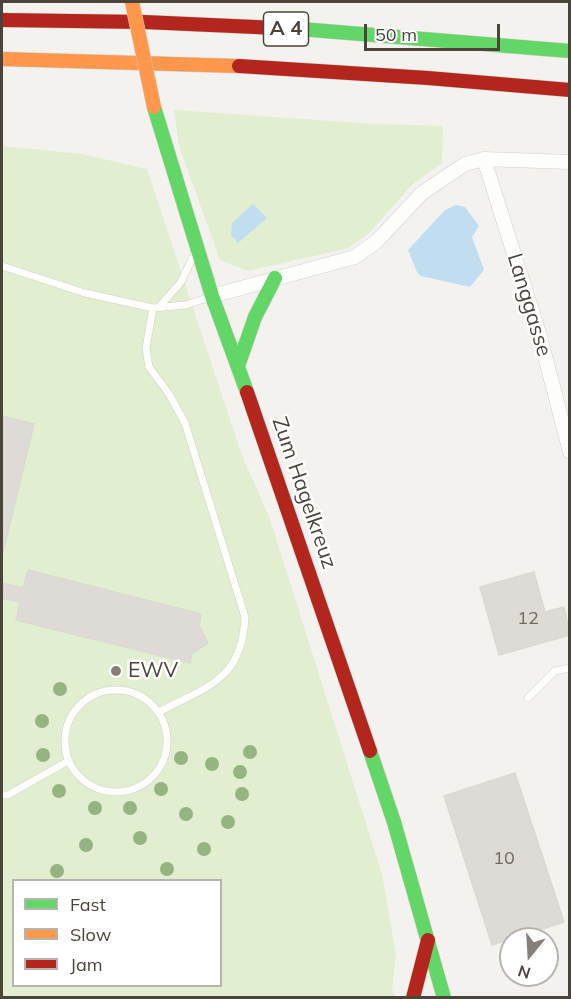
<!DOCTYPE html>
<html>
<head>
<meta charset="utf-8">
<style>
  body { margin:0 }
  #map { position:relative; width:571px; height:999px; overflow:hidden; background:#f4f2ee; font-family:Mulish,sans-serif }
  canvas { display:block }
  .frame { position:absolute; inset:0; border:3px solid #4b4439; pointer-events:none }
  .legend { position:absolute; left:12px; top:879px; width:210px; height:108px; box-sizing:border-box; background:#fff; border:2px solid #b7b4b0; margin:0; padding:8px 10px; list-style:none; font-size:18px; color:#4b4439 }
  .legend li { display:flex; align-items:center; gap:12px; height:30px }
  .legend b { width:30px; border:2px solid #b7b4b0 }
  .north { position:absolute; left:499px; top:927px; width:60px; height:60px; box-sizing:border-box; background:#fff; border:2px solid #b7b4b0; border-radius:50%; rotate:198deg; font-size:16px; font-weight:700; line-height:24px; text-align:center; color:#4b4439 }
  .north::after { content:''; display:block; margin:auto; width:21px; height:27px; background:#868178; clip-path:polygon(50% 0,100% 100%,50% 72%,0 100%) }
  .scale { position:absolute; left:364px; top:24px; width:136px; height:27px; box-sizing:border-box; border:3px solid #4b4439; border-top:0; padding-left:8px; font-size:18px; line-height:21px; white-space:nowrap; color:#4b4439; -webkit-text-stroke:4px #fff; paint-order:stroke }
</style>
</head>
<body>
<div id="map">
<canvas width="571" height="999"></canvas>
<div class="frame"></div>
<ul class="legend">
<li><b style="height:8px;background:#63d668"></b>Fast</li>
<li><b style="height:8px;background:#ff974d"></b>Slow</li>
<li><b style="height:8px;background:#b3261e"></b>Jam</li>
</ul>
<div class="north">N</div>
<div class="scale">50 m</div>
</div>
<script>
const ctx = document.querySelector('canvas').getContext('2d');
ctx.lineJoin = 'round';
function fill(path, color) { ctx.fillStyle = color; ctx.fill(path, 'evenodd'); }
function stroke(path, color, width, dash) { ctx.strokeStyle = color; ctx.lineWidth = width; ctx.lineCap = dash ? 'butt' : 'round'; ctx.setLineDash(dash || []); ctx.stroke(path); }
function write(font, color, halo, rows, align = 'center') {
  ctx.font = font + ' Mulish,sans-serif'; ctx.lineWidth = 5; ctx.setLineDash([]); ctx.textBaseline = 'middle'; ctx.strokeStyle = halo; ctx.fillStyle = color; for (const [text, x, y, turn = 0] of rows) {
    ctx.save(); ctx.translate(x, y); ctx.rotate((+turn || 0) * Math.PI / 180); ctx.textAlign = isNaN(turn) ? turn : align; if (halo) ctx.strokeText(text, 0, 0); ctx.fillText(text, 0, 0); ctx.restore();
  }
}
const green = new Path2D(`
  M174 110 374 124 443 126 442 163 412 185 368 234 348 248 248 271 220 260 179 146Z
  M2 146 82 154 147 169 241 453 270 519 382 874 396 956 392 990 395 997 2 998ZM14 880H220V986H14Z`);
const water = new Path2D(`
  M253 204 267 218 238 243 231 235 232 223Z
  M456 205 465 207 479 226 472 237 484 270 470 287 421 276 417 272 408 250 445 210Z`);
const building = new Path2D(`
  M2 416 34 424 2 556Z
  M28 570 201 614 199 625 208 643 192 653 190 663 16 620 20 602 2 598V583L23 588Z
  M534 572 545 612 564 607 570 635 499 655 480 587Z
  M515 773 564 922 492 945 444 796Z`);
const lane = new Path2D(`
  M2 266 85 293 153 308 186 305 210 297
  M159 307 181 282 194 255
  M153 308 146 348 149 367 169 394 185 423 245 617C242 680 208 686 159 712
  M65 741a51 51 0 1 1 102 0a51 51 0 1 1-102 0Z
  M528 698 555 671 570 668
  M2 795H8L68 761`);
const street = new Path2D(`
  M484 159 539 333 570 452
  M212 296 355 257 377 241 422 193 465 164 484 159 570 162`);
const fast = new Path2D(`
  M300 29 570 51
  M154 107 212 296 247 392
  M238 366 255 317 275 278
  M370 751 394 822 444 998`);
const slow = new Path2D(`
  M2 59 239 66`);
const jam = new Path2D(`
  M2 20 144 22 300 29
  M239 66 428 78 570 90
  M247 392 370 751
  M413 998 428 940`);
const slowBridge = new Path2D(`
  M132 2 154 107`);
const trees = [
  [60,689],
  [42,721],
  [250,752],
  [43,755],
  [181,758],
  [212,764],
  [240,772],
  [161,789],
  [59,791],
  [242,794],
  [95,808],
  [130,808],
  [186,814],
  [228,822],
  [140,838],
  [86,845],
  [204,849],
  [167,869],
  [57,871]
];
const markers = [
  [116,671,6,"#868178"]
];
const numberNames = [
  ["12",528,619],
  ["10",504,859]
];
const shields = [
  [286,29,45]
];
const shieldNames = [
  ["A 4",286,29]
];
const streetNames = [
  ["Langgasse",529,305,73],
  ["Zum Hagelkreuz",304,493,71]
];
const poiNames = [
  ["EWV",128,671]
];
fill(green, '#e1eecf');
fill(water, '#c0ddf1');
fill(building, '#dedbd6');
stroke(building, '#dcd9d4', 1.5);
stroke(lane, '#d2d0cb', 8);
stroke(street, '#d2d0cb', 15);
stroke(fast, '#d3cfc5', 15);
stroke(slow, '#d3cfc5', 15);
stroke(jam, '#d3cfc5', 15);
stroke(lane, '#fdfdfc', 7);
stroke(street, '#fdfdfc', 14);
stroke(fast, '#63d668', 14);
stroke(slow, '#ff974d', 14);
stroke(jam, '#b3261e', 14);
stroke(slowBridge, '#d3cfc5', 15, []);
stroke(slowBridge, '#ff974d', 14);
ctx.fillStyle = '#96b382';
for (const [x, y] of trees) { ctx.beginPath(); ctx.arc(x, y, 7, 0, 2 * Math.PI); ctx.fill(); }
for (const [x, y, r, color] of markers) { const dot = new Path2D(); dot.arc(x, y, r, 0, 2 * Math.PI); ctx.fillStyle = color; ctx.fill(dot); stroke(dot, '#fff', 2); }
write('18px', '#706a61', null, numberNames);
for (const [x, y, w] of shields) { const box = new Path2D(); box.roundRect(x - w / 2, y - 17, w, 34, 4.5); ctx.fillStyle = '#fff'; ctx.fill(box); stroke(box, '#4b4439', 1.5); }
write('bold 20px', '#4b4439', null, shieldNames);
write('21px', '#4b4439', '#fff', streetNames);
write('21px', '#4b4439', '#fff', poiNames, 'left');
</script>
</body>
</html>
